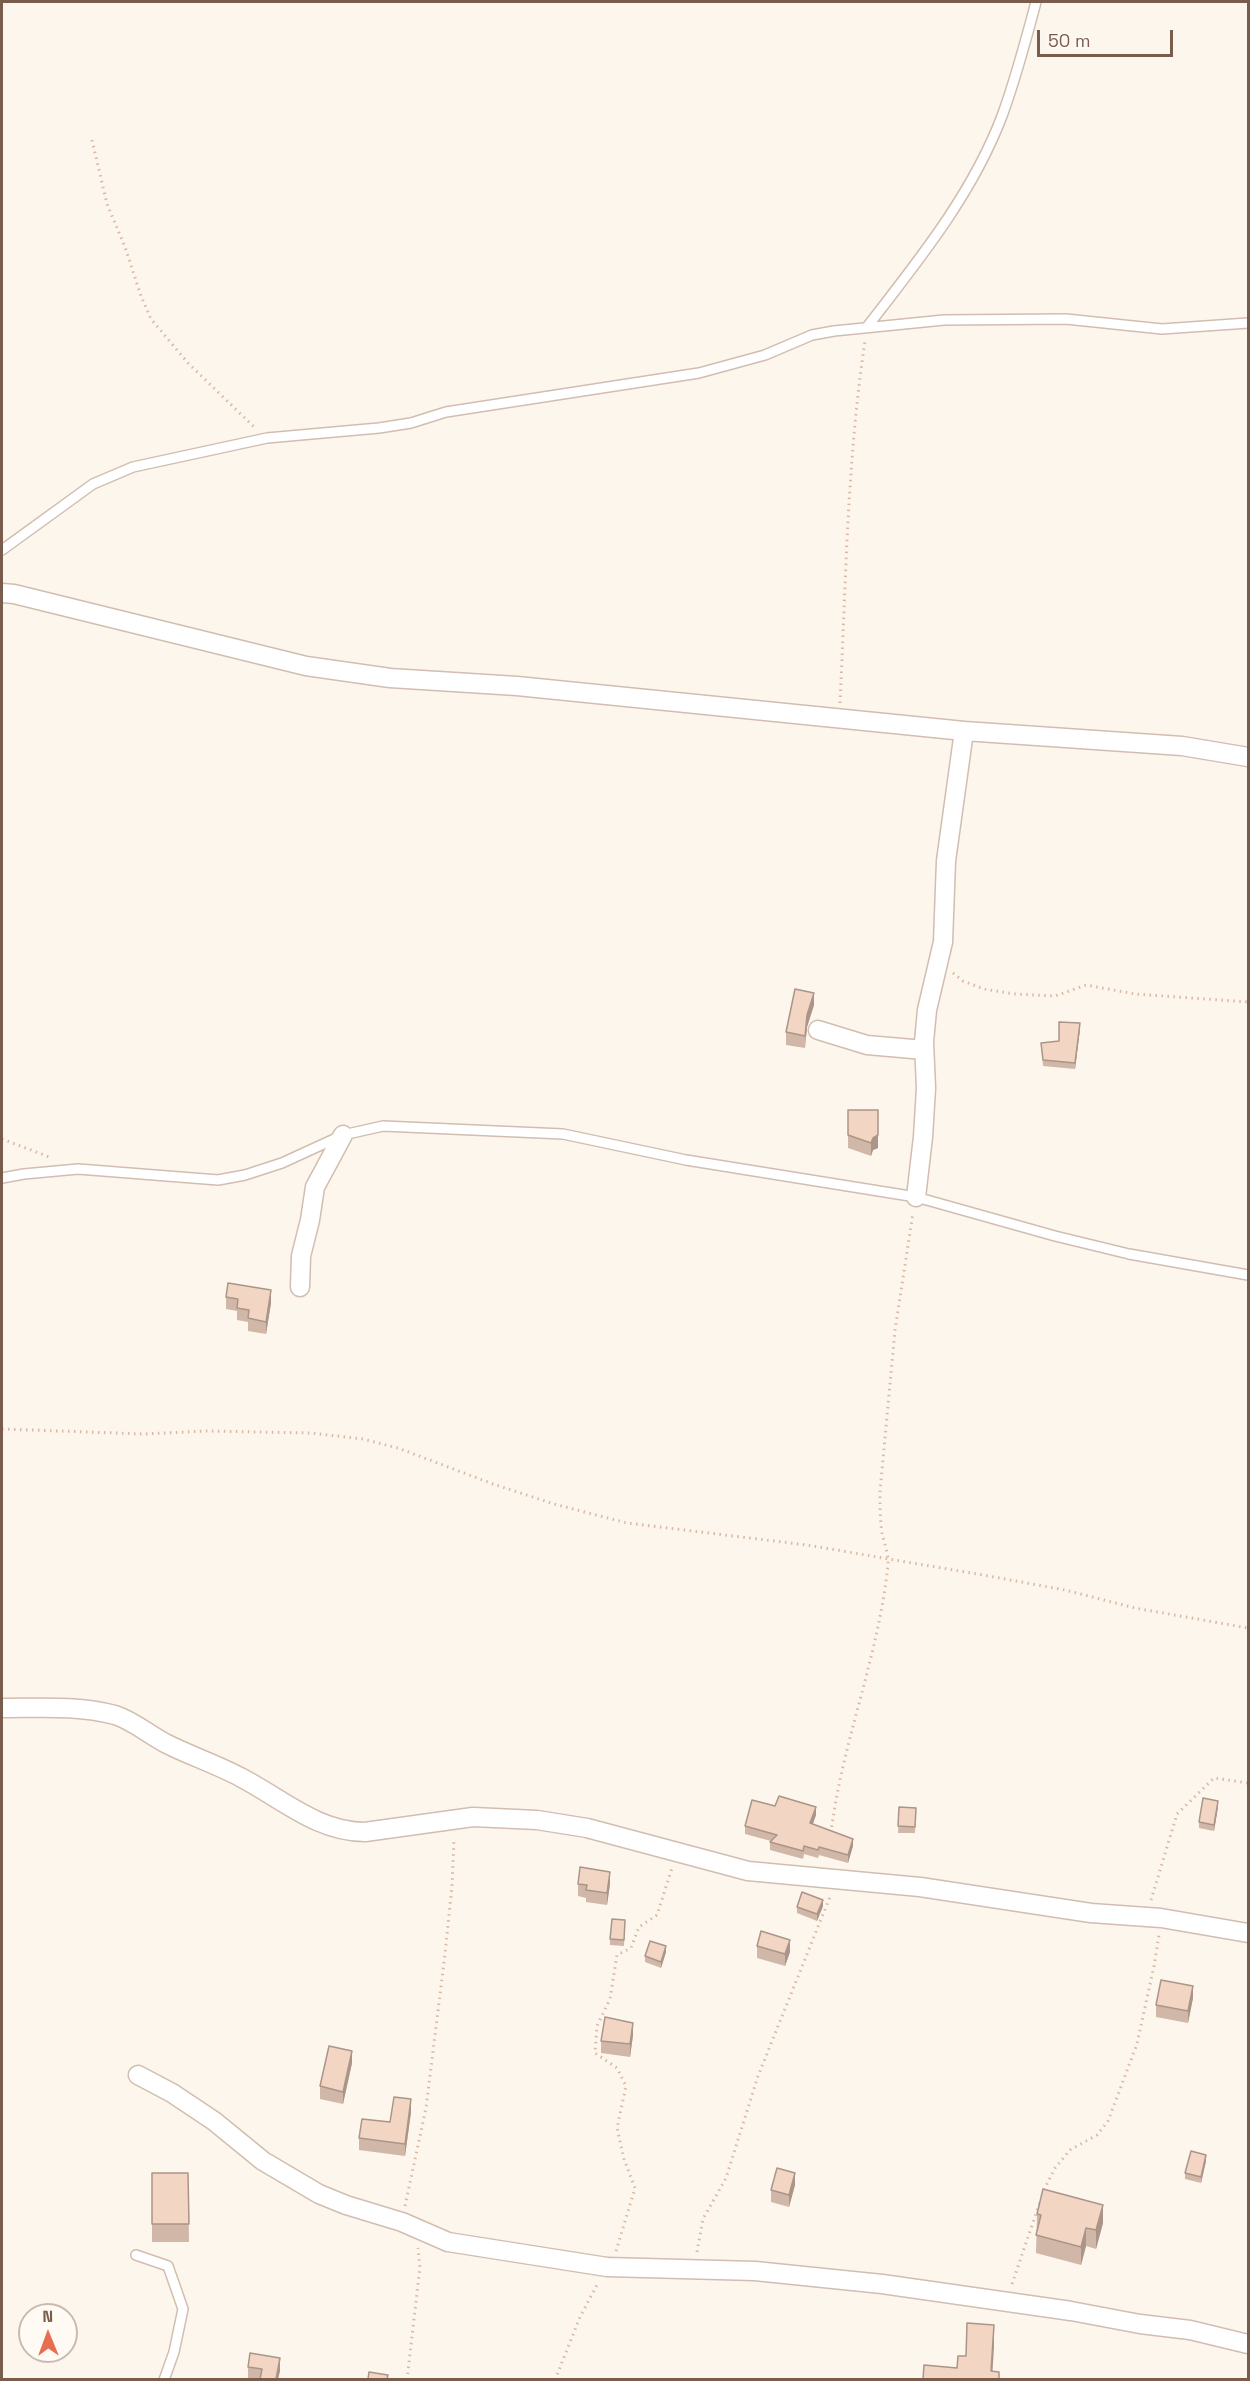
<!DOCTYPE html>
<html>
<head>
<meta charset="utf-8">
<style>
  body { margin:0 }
  #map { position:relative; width:1250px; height:2381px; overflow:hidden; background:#fdf6ec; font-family:"Space Grotesk",sans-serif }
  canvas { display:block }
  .frame { position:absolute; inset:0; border:3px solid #7a5c4d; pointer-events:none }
  .north { position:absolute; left:18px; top:2303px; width:60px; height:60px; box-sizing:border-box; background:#fffaf3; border:2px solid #cabbb1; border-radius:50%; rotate:359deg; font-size:16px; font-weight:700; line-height:24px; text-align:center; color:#7a5c4d }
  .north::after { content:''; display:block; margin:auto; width:21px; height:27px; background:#e76f51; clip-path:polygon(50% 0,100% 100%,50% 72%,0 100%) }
  .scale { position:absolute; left:1037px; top:30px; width:136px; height:27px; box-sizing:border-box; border:3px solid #7a5c4d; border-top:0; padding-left:8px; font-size:18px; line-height:21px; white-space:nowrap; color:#7a5c4d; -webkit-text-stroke:4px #fffaf3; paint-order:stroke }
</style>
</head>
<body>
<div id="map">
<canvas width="1250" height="2381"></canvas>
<div class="frame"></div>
<div class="north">N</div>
<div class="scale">50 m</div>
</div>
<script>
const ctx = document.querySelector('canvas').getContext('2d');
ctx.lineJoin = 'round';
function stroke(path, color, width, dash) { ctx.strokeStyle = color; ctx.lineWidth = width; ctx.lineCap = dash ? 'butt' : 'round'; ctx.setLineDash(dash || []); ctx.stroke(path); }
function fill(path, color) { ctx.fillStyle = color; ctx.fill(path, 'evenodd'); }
const path = new Path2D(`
  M92 140 107 204 125 247 141 296 151 319 188 363 254 427
  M840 703C846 582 847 461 865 341
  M953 973 963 981 984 989 1014 994 1055 996 1086 985 1135 994 1248 1002
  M2 1139 52 1158
  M2 1429 144 1434 206 1431 311 1433 363 1439 398 1448 493 1484 554 1504 627 1523 807 1545 983 1575 1065 1590 1135 1608 1248 1628
  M831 1833C842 1742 879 1656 888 1564 889 1554 884 1543 882 1533 880 1519 880 1506 880 1492L895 1330 913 1213
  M1151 1900 1177 1814 1214 1778 1248 1783
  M1044 2190 1055 2168 1070 2150 1097 2135 1108 2121 1137 2044 1154 1966 1159 1935
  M405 2206 426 2108 445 1954 452 1886 454 1838
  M616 2251 635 2188 624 2159 617 2128 626 2086 617 2068 595 2053 597 2026 610 1999 617 1955 631 1948 639 1927 657 1915 672 1868
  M697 2252 703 2219 726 2178 758 2076 830 1897
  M1012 2284 1041 2199
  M407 2380 420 2267 418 2248
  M555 2380 580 2317 598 2283`);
const lane = new Path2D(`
  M867 327C918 261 972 195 1002 116 1016 78 1026 40 1036 2
  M2 550 93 484 133 467 267 438 379 428 411 423 446 412 699 373 765 355 812 335 834 331 944 320 1066 319 1162 329 1248 323
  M2 1178 24 1174 78 1169 218 1180 245 1175 282 1163 343 1135 383 1126 563 1134 686 1160 916 1197 1055 1236 1129 1254 1248 1275
  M136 2255 168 2266 183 2309 174 2352 164 2380`);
const street = new Path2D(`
  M2 593 14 594 306 666 390 678 517 686 964 731 1182 746 1248 757
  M818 1030 867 1045 924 1050
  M916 1197 923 1137 926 1088 924 1042 927 1010 943 942 946 861 964 731
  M300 1287 301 1256 310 1220 315 1187 343 1135
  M2 1708C38 1708 79 1705 115 1715 134 1721 149 1735 167 1744 191 1756 218 1765 242 1778 282 1799 318 1832 365 1832L473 1817 537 1820 587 1828 748 1871 920 1887 1091 1913 1161 1918 1248 1933
  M138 2075 172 2093 214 2121 263 2161 319 2194 346 2205 402 2222 448 2242 607 2267 755 2271 882 2284 1071 2311 1140 2324 1190 2330 1248 2344`);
const wall = new Path2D(`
  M814 1005 807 1027 805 1048 786 1045V1032Z
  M1080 1029 1075 1069 1043 1066 1041 1043 1059 1041Z
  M848 1110 878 1148 873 1150 871 1156 848 1148Z
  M226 1297 271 1303 266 1334 248 1331V1322L237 1320V1311L226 1309Z
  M775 1806 816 1815 813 1824 853 1846 848 1863 819 1855 818 1858 804 1854 803 1859 770 1850V1842L771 1841 745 1834V1826Z
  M899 1807 916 1808 915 1833H898Z
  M1218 1807 1214 1831 1199 1828V1822Z
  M578 1884H610L607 1905 586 1902V1898L578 1896Z
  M823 1906 817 1921 797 1913V1907Z
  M625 1926 624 1946 610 1945V1939Z
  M757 1946 790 1952 785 1966 757 1958Z
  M666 1952 661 1968 645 1962V1956Z
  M1193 1998 1188 2023 1156 2017V2005Z
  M633 2035 630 2057 601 2053V2041Z
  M352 2063 343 2104 320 2099V2086Z
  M411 2112 405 2156 359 2150V2138Z
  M1206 2161 1201 2183 1185 2179V2173Z
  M152 2173H188L189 2242H152Z
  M795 2185 789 2207 771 2202V2190Z
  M1037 2214 1103 2223 1096 2249 1086 2246 1081 2265 1036 2253Z
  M248 2367 280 2371 278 2379H248Z`);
const shadedWall = new Path2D(`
  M814 993V1005L807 1027 805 1048 807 1015Z
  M1080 1023V1029L1075 1069V1063Z
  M878 1135V1148L873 1150 871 1156V1143L873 1138Z
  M271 1290V1303L266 1334V1322Z
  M1218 1801V1807L1214 1831V1825Z
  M816 1807V1815L810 1831V1823Z
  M853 1839V1846L848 1863V1855Z
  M610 1872V1884L607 1905V1893Z
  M823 1900V1906L817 1921V1914Z
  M790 1940V1952L785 1966V1954Z
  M666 1946V1952L661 1968V1962Z
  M1193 1986V1998L1188 2023V2011Z
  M633 2023V2035L630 2057V2044Z
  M352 2051V2063L343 2104V2092Z
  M411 2099V2112L405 2156V2144Z
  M1206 2155V2161L1201 2183V2177Z
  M795 2173V2185L789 2207V2195Z
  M1103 2205V2223L1096 2249V2230Z
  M1086 2228V2246L1081 2265V2247Z
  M994 2325V2347L992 2379 991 2371Z
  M280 2358V2371L278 2379H276Z`);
const building = new Path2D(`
  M795 989 814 993 807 1015 805 1036 786 1032Z
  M1059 1022 1080 1023 1075 1063 1043 1060 1041 1043 1059 1041Z
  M848 1110H878V1135L873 1138 871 1143 848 1135Z
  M228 1283 271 1290 266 1322 248 1318 249 1310 237 1308 238 1299 226 1297Z
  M779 1796 816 1807 810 1823 853 1839 848 1855 819 1847 818 1850 804 1846 803 1851 770 1842 777 1835 745 1826 752 1800 775 1806Z
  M1203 1798 1218 1801 1214 1825 1199 1822Z
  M899 1807 916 1808 915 1827 898 1826Z
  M580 1867 610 1872 607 1893 586 1890 587 1885 578 1884Z
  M802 1892 823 1900 817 1914 797 1907Z
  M612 1919 625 1920 624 1940 610 1939Z
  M761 1931 790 1940 785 1954 757 1946Z
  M650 1941 666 1946 661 1962 645 1956Z
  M1161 1980 1193 1986 1188 2011 1156 2005Z
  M605 2017 633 2023 630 2044 601 2041Z
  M329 2046 352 2051 343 2092 320 2086Z
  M394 2097 411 2099 405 2144 359 2138 362 2119 390 2122Z
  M1191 2151 1206 2155 1201 2177 1185 2173Z
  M777 2168 795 2173 789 2195 771 2190Z
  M152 2173H188L189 2224H152Z
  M1043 2189 1103 2205 1096 2230 1086 2228 1081 2247 1036 2235 1041 2215 1037 2214Z
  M967 2323 994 2325 991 2371 999 2372V2379H923L924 2365 957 2368 958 2356H966Z
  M250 2353 280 2358 276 2379H260L262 2369 248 2367Z
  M369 2372 388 2375 387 2379H368Z`);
stroke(lane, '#d1beb0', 12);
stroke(street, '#d1beb0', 21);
stroke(path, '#d9b8a5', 3, [1.5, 4.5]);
stroke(lane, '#fff', 9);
stroke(street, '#fff', 18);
fill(wall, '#d1b7a8');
fill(shadedWall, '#aa9588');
fill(building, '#f3d5c3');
stroke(building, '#aa9588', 1.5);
</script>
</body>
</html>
